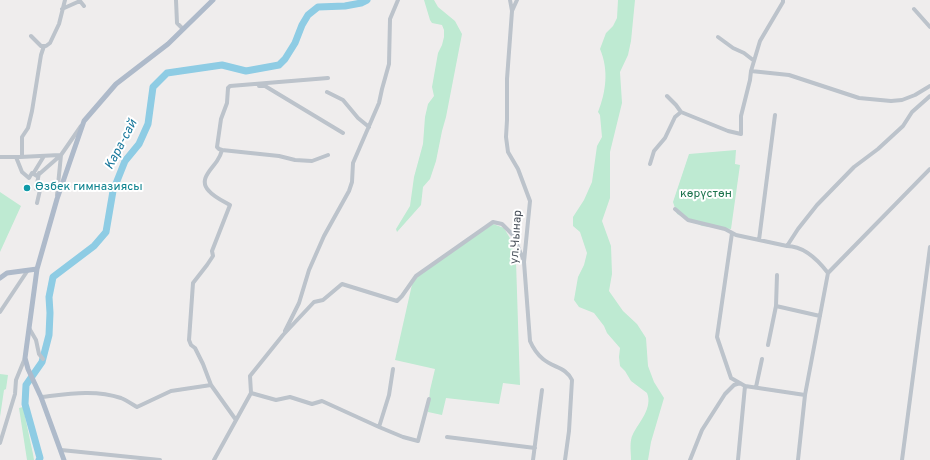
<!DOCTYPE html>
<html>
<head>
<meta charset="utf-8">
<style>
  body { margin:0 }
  canvas { display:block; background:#efeded }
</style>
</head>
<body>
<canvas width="930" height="460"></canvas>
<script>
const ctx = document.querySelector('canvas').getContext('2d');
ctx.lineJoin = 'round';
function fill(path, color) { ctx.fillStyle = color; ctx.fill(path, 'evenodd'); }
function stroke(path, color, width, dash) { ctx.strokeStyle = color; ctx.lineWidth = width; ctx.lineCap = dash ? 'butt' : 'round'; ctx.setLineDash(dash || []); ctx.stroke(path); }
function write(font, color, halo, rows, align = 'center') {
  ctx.font = font + ' Overpass,sans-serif'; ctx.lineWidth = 4; ctx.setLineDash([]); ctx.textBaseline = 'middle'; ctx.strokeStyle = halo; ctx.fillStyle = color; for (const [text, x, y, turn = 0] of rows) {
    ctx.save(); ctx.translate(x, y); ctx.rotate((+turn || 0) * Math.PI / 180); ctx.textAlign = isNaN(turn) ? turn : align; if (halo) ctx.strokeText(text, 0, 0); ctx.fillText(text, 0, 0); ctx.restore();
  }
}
const green = new Path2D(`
  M424 0H434L438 7 455 21 462 34 446 117 442 131 436 161 430 179 423 187 421 205 397 232 396 229 410 206 414 177 423 144 425 117 428 104 434 96 432 87 438 53 442 45 444 37V30L442 25 432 23 430 20Z
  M618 0H635L631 41 628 55 620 72 622 103 610 152V198L602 221 611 246 612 274 609 291 623 311 637 324 646 338 648 366 654 382 664 398 651 442 648 460H631C631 452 629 441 633 434 639 422 653 408 647 393L631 381 625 371 620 366 619 357 620 348 607 333 604 326 594 313 579 307 574 300 578 277 584 265 587 253 580 232 573 226V217L584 200 592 182 597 146 602 137 600 115 598 112C606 92 609 70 600 49L606 33 613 26 617 18Z
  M736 150 735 164 740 165 731 229 702 226 677 214 673 202 689 154Z
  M0 192 21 206 0 252Z
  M493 224 504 228 511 240 516 261 520 385 503 383 499 404 446 398 442 415 428 412 430 390 435 369 395 360 413 280 454 250Z
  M0 374 8 375 6 389 4 390 0 417Z
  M23 407 33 454 34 460H27L19 408Z`);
const river = new Path2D(`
  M39 460 40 458 25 404 26 385 42 362 49 335 50 313 49 297 53 277 94 246 106 232 113 191 125 161 139 144 148 124 153 87 167 73 222 65 246 71 279 65 285 59 295 43 302 25 308 15 318 7 345 6 361 3 367 0`);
const minor = new Path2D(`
  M176 0 177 23 183 29
  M510 0 512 11 507 79V120L506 137 508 152 518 169 530 201 524 262 530 341C533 348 537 354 543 359 554 368 566 367 572 380L569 431 565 460
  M783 0V2L760 41 751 71 789 75 859 98 891 101 902 100 915 95 930 86
  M62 9 80 1 84 6
  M914 9 930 27
  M512 11 517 0
  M31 36 41 46H46L50 43 59 24 65 0
  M718 37 733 48 744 53 753 60
  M259 86H265L343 133
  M327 92 343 100 358 118 369 127
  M667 96 676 105 681 112 728 131 741 134V116L750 80 751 71
  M222 150 219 149 217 147 221 119 227 103 228 88 230 86 328 78
  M0 157H20L60 155
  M16 157 22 172 29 178 32 173 37 176 61 155
  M22 157V137L28 128 32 111 41 55 44 46
  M650 164 654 151 665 138 675 117 681 112
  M33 174 44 156
  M57 195 61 155 81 126
  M37 203 40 190 36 189 39 173
  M675 209 688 220 725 229 736 235 787 246C804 246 818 260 828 273
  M732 233 717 337 731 378 745 386 805 395
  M759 240 775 115
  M787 246 798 229 817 205 854 167 878 149 903 126 912 112 930 96
  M776 306 777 275
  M0 312 28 270
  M29 328 36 340 39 354 43 359
  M285 331 299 303 309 270 324 236 349 191 352 182 353 163 379 103 382 89 389 64 390 19 398 0
  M768 345 776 306 820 316
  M393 369 389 395 379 427 403 437 418 441 429 399
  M756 387 762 359
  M251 393 276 400 290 397 312 404 322 401 379 427
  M41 397C67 394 95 389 121 398 126 400 132 404 137 407L171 391 211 385
  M236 420 211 385 203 364 195 348 191 345 189 340 193 283 207 265 213 256 212 251 230 205C223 201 214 197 209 191 198 180 211 170 217 161 219 158 221 154 222 150L279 156 295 160 312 161 328 155
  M447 437 535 448
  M0 443 15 394 16 380 25 358
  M61 450 160 460
  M214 460 251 393 250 376 283 335 314 302 323 300 342 284 397 301 402 296 416 276 493 222 502 224 513 235 524 261
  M533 460 542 390
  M690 460 702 430 725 394 734 385 740 383
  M738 460 745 386
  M798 460 805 395 828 273 930 169
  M902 460 930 247`);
const major = new Path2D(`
  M0 278 7 273 37 269
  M64 460 41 397 28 369 25 358 37 269 57 199 84 121 116 84 168 44 213 0`);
const markers = [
  [27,188,4,"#0f9aa8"]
];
const cultureNames = [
  ["Өзбек гимназиясы",35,188]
];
const parkNames = [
  ["көрүстөн",706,195]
];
const streetNames = [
  ["ул.Чынар",517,237,-86]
];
const waterNames = [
  ["Кара-сай",122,145,-62]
];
fill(green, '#beead2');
stroke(river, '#8ecce4', 7);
stroke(minor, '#bcc3cb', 4);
stroke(major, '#aebaca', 5);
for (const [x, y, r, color] of markers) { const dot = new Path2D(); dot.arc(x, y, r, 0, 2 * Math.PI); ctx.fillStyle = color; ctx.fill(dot); stroke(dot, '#fff', 1.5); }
write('12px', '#0d838f', '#fff', cultureNames, 'left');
write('12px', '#1e744e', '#fff', parkNames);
write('12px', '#474f59', '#fff', streetNames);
write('italic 13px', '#17779b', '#fff', waterNames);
</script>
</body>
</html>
